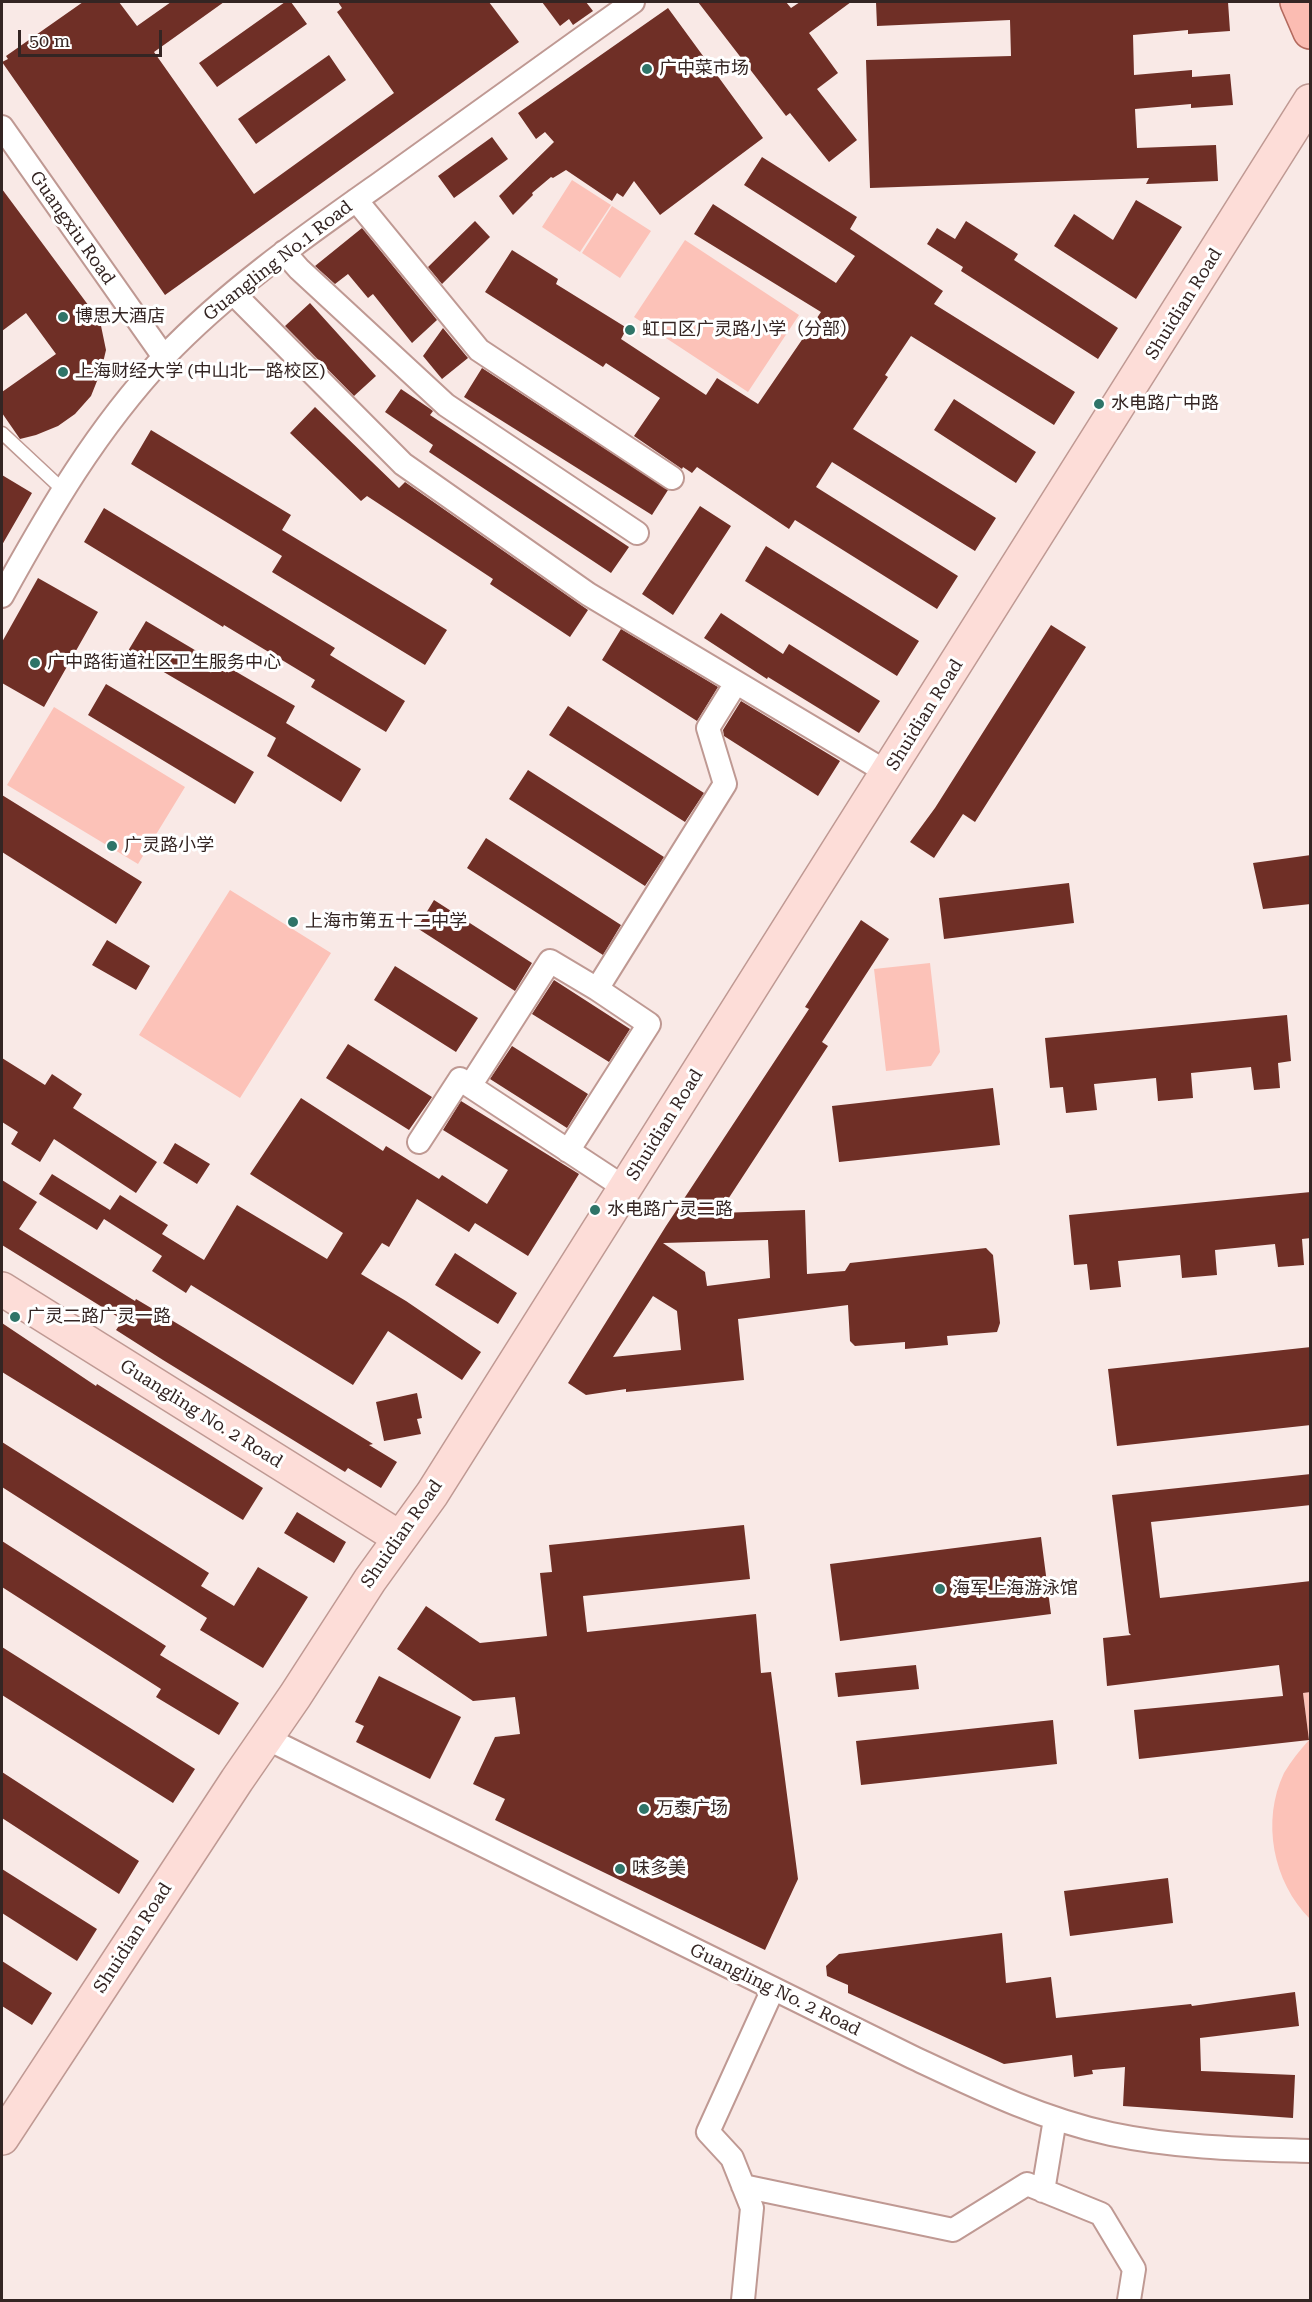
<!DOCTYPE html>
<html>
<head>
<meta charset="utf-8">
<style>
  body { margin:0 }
  #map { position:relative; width:1312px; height:2302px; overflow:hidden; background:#f9e9e6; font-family:"Roboto Serif",serif }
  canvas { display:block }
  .frame { position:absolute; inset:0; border:3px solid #342523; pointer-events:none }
  .scale { position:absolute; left:18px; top:30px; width:144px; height:27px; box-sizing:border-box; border:3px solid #342523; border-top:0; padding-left:8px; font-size:18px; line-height:21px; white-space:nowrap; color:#342523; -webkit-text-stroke:4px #fff; paint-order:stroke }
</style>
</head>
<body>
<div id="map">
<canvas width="1312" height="2302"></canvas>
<div class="frame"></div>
<div class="scale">50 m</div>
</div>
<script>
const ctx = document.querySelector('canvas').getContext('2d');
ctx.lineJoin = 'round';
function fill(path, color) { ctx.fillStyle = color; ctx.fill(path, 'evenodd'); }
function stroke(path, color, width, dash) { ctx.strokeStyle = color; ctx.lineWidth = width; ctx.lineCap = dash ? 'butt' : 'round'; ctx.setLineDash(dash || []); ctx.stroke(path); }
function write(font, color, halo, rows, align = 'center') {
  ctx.font = font + ' "Roboto Serif","Noto Sans SC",serif'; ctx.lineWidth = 6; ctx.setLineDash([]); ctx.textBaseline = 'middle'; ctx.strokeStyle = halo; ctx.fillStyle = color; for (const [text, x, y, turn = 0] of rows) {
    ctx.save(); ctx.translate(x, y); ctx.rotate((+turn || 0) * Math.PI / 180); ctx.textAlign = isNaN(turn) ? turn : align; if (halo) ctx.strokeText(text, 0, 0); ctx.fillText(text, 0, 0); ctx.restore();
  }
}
const green = new Path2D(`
  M572 180 611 205 580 252 542 227Z
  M612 206 651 231 620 278 582 253Z
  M685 240 799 315 748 392 634 317Z
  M54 707 185 787 138 864 7 785Z
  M230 890 331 953 240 1098 139 1035Z
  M930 963 940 1052 931 1066 886 1071 874 969Z
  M1310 1692V1919C1273 1882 1261 1821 1284 1773 1291 1761 1300 1750 1309 1740L1303 1693Z`);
const building = new Path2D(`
  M83 2H119L137 26 171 2H224L154 52 254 194 394 93 337 12 342 8 338 2H489L519 42 165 295 2 62 8 59 6 56Z
  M285 2H291L307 24 217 87 199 63Z
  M542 2H586L593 11 573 25 569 19 560 26Z
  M698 2H786L791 8 800 2H851L809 33 838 73 817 89 857 140 829 162 790 113 786 116Z
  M876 2H1189V3L1228 2 1230 31 1188 34V30L1133 35 1134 75 1192 70V77L1230 74 1233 105 1191 108V104L1135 109 1137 148 1216 145 1218 181 1146 184 1149 178 870 188 866 60 1011 56 1010 20 877 26Z
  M668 8 763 138 660 215 634 181 623 197 617 193 612 201 566 170 553 178 551 177 532 193 533 195 513 215 499 196 554 142 545 132 536 139 518 113Z
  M329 55 346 80 256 144 238 119Z
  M492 137 508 159 454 198 438 176Z
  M762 157 857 217 850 229 943 291 934 304 1075 392 1054 425 911 336 885 375 888 377 853 429 996 518 975 551 832 462 816 487 958 576 937 609 795 520 789 529 697 467 692 473 683 467 682 469 634 436 660 398 606 363 603 367 485 292 512 250 558 279 556 284 627 328 621 339 706 395 717 378 758 404 821 312 694 234 713 204 836 283 855 256 744 185Z
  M2 189 100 321 106 350 101 371 91 396 75 414 58 426 36 435 20 439 2 413V392L56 354 26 313 2 331Z
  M1136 200 1182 227 1136 299 1054 246 1074 214 1113 240Z
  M475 221 490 237 442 284 428 267Z
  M966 221 1018 254 1014 260 1118 328 1098 359 961 271 963 267 927 244 937 228 955 239Z
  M362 228 437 320 412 343 373 294 368 298 348 274 335 284 315 266Z
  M310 303 376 376 354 396 285 326Z
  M443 328 468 358 442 379 423 356Z
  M482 368 668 490 652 515 464 397Z
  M401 389 429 408 433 411 430 415 629 547 611 573 429 452 433 445 385 412Z
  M954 399 1036 452 1016 483 934 430Z
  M315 407 399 488 405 482 588 610 570 637 490 584 493 579 367 496 361 501 290 433Z
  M151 430 291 515 282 530 447 630 425 665 272 572 282 556 131 464Z
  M2 475 32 493 2 545Z
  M700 506 731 526 673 615 642 594Z
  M104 508 335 648 330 655 405 701 386 732 311 687 315 680 224 625 223 627 84 542Z
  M766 546 919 641 897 676 745 581Z
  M38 578 98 612 44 707 2 683V642Z
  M721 613 783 654 789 644 880 701 859 733 768 677 767 679 704 638Z
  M146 621 215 662 216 660 295 706 286 723 361 769 341 802 267 756 276 738 128 651Z
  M1051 625 1086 647 975 822 963 814 934 858 910 842 935 808Z
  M621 629 718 687 697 721 602 660Z
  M106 684 254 772 235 804 88 715Z
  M741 701 840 761 818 796 724 736 723 730Z
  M568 706 704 793 685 822 549 735Z
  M528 770 664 857 645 886 509 799Z
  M2 795 142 882 116 924 2 852Z
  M486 838 621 925 603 955 467 868Z
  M1311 855V904L1263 909 1253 863Z
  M1069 883 1074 923 944 939 939 898Z
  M434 900 532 963 515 991 417 928Z
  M861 920 889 939 822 1042 828 1046 719 1213 805 1210 807 1274 845 1271 850 1263 986 1248 993 1255 1000 1323 997 1332 947 1336 948 1345 905 1349V1342L855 1346 850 1341 848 1305 738 1319 744 1380 626 1392V1389L586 1395 568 1383 666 1226 809 1009 805 1007ZM768 1240 770 1278 707 1286 705 1272 663 1243ZM653 1296 677 1311 681 1350 613 1357Z
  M107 940 150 966 136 990 92 965Z
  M395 966 478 1018 456 1052 374 1000Z
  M554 980 630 1029 609 1062 532 1014Z
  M1287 1015 1291 1061 1278 1063 1280 1088 1254 1090 1251 1067 1191 1073 1193 1098 1158 1101 1156 1078 1094 1084 1097 1110 1066 1113 1063 1087 1050 1088 1045 1038Z
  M348 1044 432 1097 409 1130 326 1078Z
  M512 1046 588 1094 567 1128 490 1079Z
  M2 1058 45 1085 52 1074 82 1094 73 1108 157 1162 136 1193 54 1139 40 1162 11 1144 18 1132 2 1122Z
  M993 1088 1000 1145 839 1162 832 1106Z
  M301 1098 383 1151 386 1146 439 1179 442 1175 487 1204 508 1170 443 1130 461 1101 579 1174 528 1256 475 1223 469 1232 417 1199 389 1247 382 1243 361 1274 406 1301 481 1352 462 1380 388 1331 353 1385 191 1285 186 1293 152 1271 162 1256 104 1219 97 1230 39 1194 52 1174 110 1210 120 1195 168 1225 162 1234 204 1260 237 1205 327 1259 343 1233 250 1174Z
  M175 1143 210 1164 197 1184 163 1163Z
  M2 1180 37 1202 19 1229 135 1301 136 1299 183 1327 373 1444 369 1445 397 1462 381 1488 348 1468 345 1472 163 1360 116 1330 123 1320 2 1245Z
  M1311 1192V1238L1302 1239 1304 1265 1278 1267 1275 1244 1215 1250 1217 1275 1182 1278 1180 1255 1118 1261 1121 1287 1090 1290 1087 1264 1074 1265 1069 1215Z
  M455 1253 517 1293 498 1324 435 1285Z
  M2 1323 96 1386 97 1384 263 1488 243 1520 2 1372Z
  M1311 1347V1425L1117 1446 1108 1369Z
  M417 1393 422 1418 417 1419 421 1434 384 1441 376 1402Z
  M2 1442 209 1573 201 1586 234 1606 258 1567 308 1597 263 1668 200 1630 207 1618 2 1487Z
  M1311 1474V1505L1151 1522 1160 1598 1311 1581V1692L1303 1693 1309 1740 1139 1759 1134 1710 1283 1696 1279 1665 1107 1686 1103 1638 1131 1635 1129 1633 1112 1495Z
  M297 1512 346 1542 334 1563 284 1533Z
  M744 1525 750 1579 583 1596 587 1632 756 1614 761 1673 771 1672 798 1879 765 1950 495 1820 505 1799 473 1784 495 1737 520 1734 515 1697 473 1701 397 1649 426 1606 480 1643 547 1636 540 1573 552 1572 549 1545Z
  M1041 1537 1051 1614 840 1641 830 1564Z
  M2 1541 166 1646 160 1655 239 1703 219 1735 156 1697 161 1689 2 1587Z
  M2 1647 195 1769 173 1803 2 1695Z
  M916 1665 919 1689 838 1697 835 1673Z
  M379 1676 461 1717 430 1779 356 1742 364 1726 355 1722Z
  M1053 1720 1057 1764 861 1785 856 1741Z
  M2 1772 139 1861 119 1894 2 1818Z
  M2 1869 97 1929 77 1961 2 1913Z
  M1168 1878 1173 1923 1070 1936 1064 1891Z
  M1002 1933 1006 1983 1051 1977 1056 2018 1191 2004 1192 2006 1295 1992 1299 2026 1200 2038 1201 2071 1295 2075 1293 2118 1123 2106 1125 2067 1092 2070 1093 2074 1074 2077 1072 2055 1004 2064 848 1993V1985L827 1976 826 1966 839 1954Z
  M2 1961 52 1993 32 2025 2 2006Z`);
const lane = new Path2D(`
  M2 433 62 489`);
const street = new Path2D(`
  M2 127 164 357
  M356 200 479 350 672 478
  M284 252 299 269 446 405 637 533
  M233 293 403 464 588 594 888 773
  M2 596C50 509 96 430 164 357 228 290 304 237 379 184 464 123 548 62 633 2
  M470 1086 625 1188
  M419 1142 460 1079 470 1086 550 961 597 989 725 784 708 728 736 683
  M568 1151 649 1024 597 989
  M266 1738 912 2057C976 2087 1041 2119 1111 2134 1177 2148 1244 2149 1310 2151
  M743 2186 953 2230 1027 2184 1101 2214 1134 2269 1129 2300
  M1043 2191 1055 2119
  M743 2300 752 2208 732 2158 708 2132 773 1989`);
const secondary = new Path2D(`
  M2 1289 400 1538
  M2 2138 237 1780 295 1696 370 1580 432 1494 1310 101`);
const primary = new Path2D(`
  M1297 2 1310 32`);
const markers = [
  [647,69,6,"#2f7468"],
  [63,317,6,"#2f7468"],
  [630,330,6,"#2f7468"],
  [63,372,6,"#2f7468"],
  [1099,404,6,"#2f7468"],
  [35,663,6,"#2f7468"],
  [112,846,6,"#2f7468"],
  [293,922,6,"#2f7468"],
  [595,1210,6,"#2f7468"],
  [15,1317,6,"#2f7468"],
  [940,1589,6,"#2f7468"],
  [644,1809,6,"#2f7468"],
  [620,1869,6,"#2f7468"]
];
const poiNames = [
  ["广中菜市场",659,69],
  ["博思大酒店",75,317],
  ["虹口区广灵路小学（分部）",642,330],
  ["上海财经大学 (中山北一路校区)",75,372],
  ["水电路广中路",1111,404],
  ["广中路街道社区卫生服务中心",47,663],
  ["广灵路小学",124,846],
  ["上海市第五十二中学",305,922],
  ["水电路广灵二路",607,1210],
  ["广灵二路广灵一路",27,1317],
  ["海军上海游泳馆",952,1589],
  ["万泰广场",656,1809],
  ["味多美",632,1869]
];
const streetNames = [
  ["Guangxiu Road",72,228,55],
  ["Guangling No.1 Road",278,261,-38],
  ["Shuidian Road",1184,304,-58],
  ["Shuidian Road",925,715,-58],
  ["Shuidian Road",665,1125,-58],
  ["Guangling No. 2 Road",201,1414,32],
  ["Shuidian Road",402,1534,-55],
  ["Shuidian Road",133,1938,-57],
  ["Guangling No. 2 Road",775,1990,26]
];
fill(green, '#fcc2b8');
fill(building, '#6f2f26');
stroke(lane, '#bf9993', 15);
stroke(street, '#bf9993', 26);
stroke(secondary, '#bf9993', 36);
stroke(primary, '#b36a5e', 36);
stroke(lane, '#fff', 12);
stroke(street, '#fff', 22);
stroke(secondary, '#fdddd8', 33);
stroke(primary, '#fbbcb2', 33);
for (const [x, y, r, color] of markers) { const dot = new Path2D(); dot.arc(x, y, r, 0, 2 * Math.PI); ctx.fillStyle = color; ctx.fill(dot); stroke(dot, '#fff', 2); }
write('18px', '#342523', '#fff', poiNames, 'left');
write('18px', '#342523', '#fff', streetNames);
</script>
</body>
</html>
